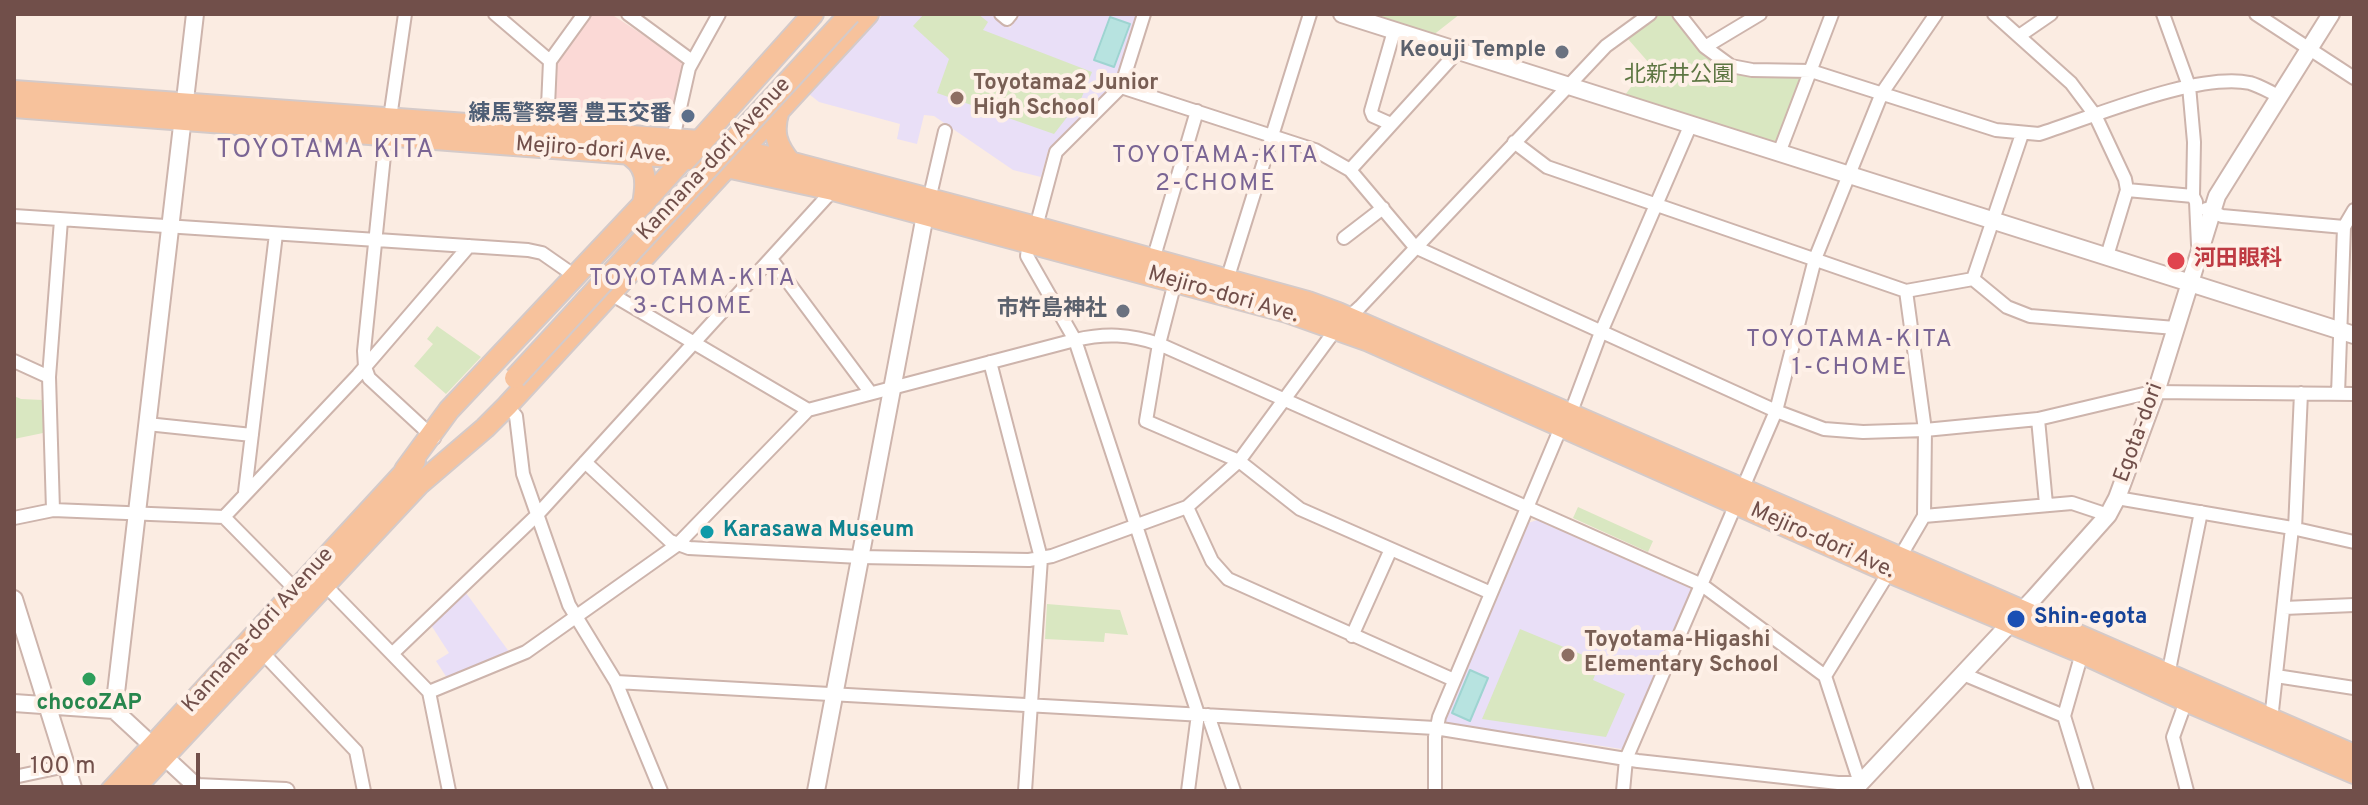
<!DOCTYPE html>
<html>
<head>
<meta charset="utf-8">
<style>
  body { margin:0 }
  #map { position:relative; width:2368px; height:805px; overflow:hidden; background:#fbece2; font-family:Overpass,sans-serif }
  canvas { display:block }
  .frame { position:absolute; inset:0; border:16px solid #714f4a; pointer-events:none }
  .scale { position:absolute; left:16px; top:753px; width:184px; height:36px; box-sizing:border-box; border:4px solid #714f4a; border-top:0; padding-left:10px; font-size:24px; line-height:28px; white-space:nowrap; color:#714f4a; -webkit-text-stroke:6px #fef0e7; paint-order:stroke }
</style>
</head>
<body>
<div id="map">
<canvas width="2368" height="805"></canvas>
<div class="frame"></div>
<div class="scale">100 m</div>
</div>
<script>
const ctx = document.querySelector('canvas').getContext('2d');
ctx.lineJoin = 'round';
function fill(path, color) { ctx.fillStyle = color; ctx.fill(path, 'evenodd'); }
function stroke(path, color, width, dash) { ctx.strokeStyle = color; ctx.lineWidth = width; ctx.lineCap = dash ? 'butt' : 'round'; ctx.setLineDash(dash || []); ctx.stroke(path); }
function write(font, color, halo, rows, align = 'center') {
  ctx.font = font + ' Overpass,"Noto Sans JP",sans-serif'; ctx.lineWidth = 8; ctx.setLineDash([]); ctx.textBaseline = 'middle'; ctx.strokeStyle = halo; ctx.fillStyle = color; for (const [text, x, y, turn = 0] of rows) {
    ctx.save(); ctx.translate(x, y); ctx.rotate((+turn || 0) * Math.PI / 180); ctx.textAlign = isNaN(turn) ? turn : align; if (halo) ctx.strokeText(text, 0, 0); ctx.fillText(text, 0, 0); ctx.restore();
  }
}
const commercial = new Path2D(`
  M591 14H611L683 61 685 69 671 123 562 115 556 110V64Z`);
const education = new Path2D(`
  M883 14H992L1010 28 1019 14 1138 15 1117 80 1048 151 1041 177 1013 170 934 116 924 115 917 144 897 139 900 124 819 102 809 94Z
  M1537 520 1689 586 1692 592 1622 749 1446 723 1444 718 1528 523Z
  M466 593 510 653 447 678 436 661 449 653 431 625Z`);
const green = new Path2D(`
  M924 14H978L988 22 983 30 1092 72 1081 99 1054 134 937 93 949 59 913 26Z
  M1374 14H1460L1432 36 1386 23Z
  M1658 14H1670C1717 76 1723 74 1799 76L1802 81 1779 140 1774 142 1625 95 1649 63 1628 39Z
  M437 326 481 357 446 394 414 366 433 344 427 339Z
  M14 396 21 399 43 400V433L14 439Z
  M1578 507 1653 541 1648 552 1573 518Z
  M1047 604 1120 610 1128 635 1105 633 1104 642 1045 639Z
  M1520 629 1600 662 1593 680 1625 694 1606 737 1482 719Z`);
const water = new Path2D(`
  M1110 17 1130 24 1114 67 1094 60Z
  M1470 670 1488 678 1470 721 1452 713Z`);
const minor = new Path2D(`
  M495 14 550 61
  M628 14 692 61
  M1001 14 1007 19 1011 14
  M1679 14 1705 47 1731 66 1752 70 1811 71 1996 130 2039 134C2093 117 2197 72 2250 83 2260 86 2270 92 2279 96
  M1994 14 2071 83 2095 115 2125 179 2127 190 2107 256
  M2163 14 2189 86 2194 142 2193 196 2196 202 2198 245
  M2256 14 2354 78
  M2019 36 2051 14
  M1705 47 1760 14
  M1121 87 1315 150 1350 170 1415 247 1776 411 1824 429 1863 432 1925 430 2038 419 2152 392 2354 394
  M390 118 405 14
  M1391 124 1373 116 1371 111 1394 31
  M547 129 550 61 584 14
  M386 136 364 351 365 367 369 378 434 438
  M673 139 689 68 719 14
  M1514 142 1547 167 1906 291 1973 279
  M1779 153 1832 14
  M1350 170 1458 51
  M2127 190 2193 196
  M929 200 945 131
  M2206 209 2222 216 2344 227
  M14 216 528 250 542 253 575 276
  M1036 227 1056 152 1121 87 1144 14
  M1344 238 1383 208
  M1029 243 1027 256 1075 340 1198 714 1188 791
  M771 259 870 392
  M1153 260 1197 111
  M1973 279 2007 307 2030 316 2175 328
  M1973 279 2022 134
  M1227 280 1310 14
  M1175 282 1159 344 1146 421 1239 461 1300 509 1491 593
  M611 294 808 410
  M14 361 49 377
  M990 362 1041 558 1025 791
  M2338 394 2344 227 2354 210
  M507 406 516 416 523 474 569 605 616 682 661 791
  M1571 412 1601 332 1691 124
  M2038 419 2046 504
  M147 424 252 435
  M585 462 670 541 689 548 860 557 1029 560 1052 556 1187 507 1239 461 1336 329 1360 307 1606 46 1650 14
  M245 492 276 234
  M2117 498 2292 528 2354 542
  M1187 507 1212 561 1228 579 1454 680
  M53 510 49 377 61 220
  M1924 516 2072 503 2108 515
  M224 517 358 375 469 246
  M14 518 53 510 224 517 296 590
  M2295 529 2301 393
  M1900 557 1924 516 1925 430 1906 291
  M324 584 429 692 449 791
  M2284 608 2354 605
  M1352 636 1391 549
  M261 651 356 751 364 791
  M393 653 537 515 833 190
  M2082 653 2064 716 2087 791
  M1963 674 2064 716
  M2168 675 2201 512
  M1825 676 1889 572
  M2276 676 2354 688
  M429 692 526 652 677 545 808 410 1075 340C1105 333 1130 334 1159 344L1702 585 1825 676 1860 783H1838L1638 761 1435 728 616 682
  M2186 701 2173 737 2187 791
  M1208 715 1234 791
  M2271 720 2292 528
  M14 777 66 766
  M1435 791V737L1439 717 1561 427
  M1623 791 1626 759 1776 411 1815 259 1882 93 1936 14`);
const tertiary = new Path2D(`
  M1342 14 2354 335
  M14 599 74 791
  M14 703 114 710 197 787 286 791
  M114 710 195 14
  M816 791 925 215
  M1853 791 2034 598 2108 515 2117 498 2156 392 2217 196 2331 14`);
const primary = new Path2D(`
  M14 91 700 141 782 160 1036 227 1308 302 1338 313 2354 755
  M14 107 685 158 833 190 1007 237 1287 312 1369 341 1889 572 2082 653 2186 701 2354 773
  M779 110C772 132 776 145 791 163
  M626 153C648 165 647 182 643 204
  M405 470 449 410 643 204 813 14
  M416 487 485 428 507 406 868 14
  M111 791 415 461
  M132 791 424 479`);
const primaryBridge = new Path2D(`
  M515 378 850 14`);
const markers = [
  [1562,52,8,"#6b7280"],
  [957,98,8,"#8d6e63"],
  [688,116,8,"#5c6f8a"],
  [2176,261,10,"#e0444e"],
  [1123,311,8,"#6b7280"],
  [707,532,8,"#0f9aa8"],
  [2016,619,10,"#1a4fb4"],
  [1568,655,8,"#8d6e63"],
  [89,679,8,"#2e9e5b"]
];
const worshipNames = [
  ["Keouji Temple",1546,52],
  ["市杵島神社",1107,311]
];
const parkNames = [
  ["北新井公園",1679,77]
];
const educationNames = [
  ["Toyotama2 Junior",973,85],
  ["High School",973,110],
  ["Toyotama-Higashi",1584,642],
  ["Elementary School",1584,667]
];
const serviceNames = [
  ["練馬警察署 豊玉交番",672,116]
];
const streetNames = [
  ["Mejiro-dori Ave.",593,151,4],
  ["Kannana-dori Avenue",715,160,-47],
  ["Mejiro-dori Ave.",1223,296,16],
  ["Egota-dori",2140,433,-70],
  ["Mejiro-dori Ave.",1822,542,24],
  ["Kannana-dori Avenue",259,631,-48]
];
const healthNames = [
  ["河田眼科",2194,261]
];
const cultureNames = [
  ["Karasawa Museum",723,532]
];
const transitNames = [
  ["Shin-egota",2034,619]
];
const leisureNames = [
  ["chocoZAP",89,705]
];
const neighbourhoodNames = [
  ["TOYOTAMA-KITA",1216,157],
  ["2-CHOME",1216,185],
  ["TOYOTAMA-KITA",693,280],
  ["3-CHOME",693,308],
  ["TOYOTAMA-KITA",1850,341],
  ["1-CHOME",1850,369]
];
const quarterNames = [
  ["TOYOTAMA KITA",326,152]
];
fill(commercial, '#fbd9d6');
fill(education, '#e9dff7');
fill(green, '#d9e7c1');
fill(water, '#b7e3e0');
stroke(water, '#9ed4d1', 2);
stroke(minor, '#cdb4ac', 16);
stroke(tertiary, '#cdb4ac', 20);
stroke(primary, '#d4cac9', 24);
stroke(minor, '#fff', 12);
stroke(tertiary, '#fff', 16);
stroke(primary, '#f7c29c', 20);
stroke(primaryBridge, '#d4cac9', 24, []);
stroke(primaryBridge, '#f7c29c', 20);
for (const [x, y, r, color] of markers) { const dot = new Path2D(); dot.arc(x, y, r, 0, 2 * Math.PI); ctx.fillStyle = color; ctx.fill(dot); stroke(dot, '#fef0e7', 3); }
write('bold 22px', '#5b616d', '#fef0e7', worshipNames, 'right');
write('22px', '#5d7642', '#fef0e7', parkNames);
write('bold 22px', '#785e54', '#fef0e7', educationNames, 'left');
write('bold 22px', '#4e5e75', '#fef0e7', serviceNames, 'right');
write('22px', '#714f4a', '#fef0e7', streetNames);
write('bold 22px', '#be3a42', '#fef0e7', healthNames, 'left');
write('bold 22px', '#0d838f', '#fef0e7', cultureNames, 'left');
write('bold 22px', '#164399', '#fef0e7', transitNames, 'left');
write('bold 22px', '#27864d', '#fef0e7', leisureNames);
ctx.letterSpacing = '2px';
write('24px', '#7a6594', '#fef0e7', neighbourhoodNames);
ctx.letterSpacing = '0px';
ctx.letterSpacing = '2px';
write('26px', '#7a6594', '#fef0e7', quarterNames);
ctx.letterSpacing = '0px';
</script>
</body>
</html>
